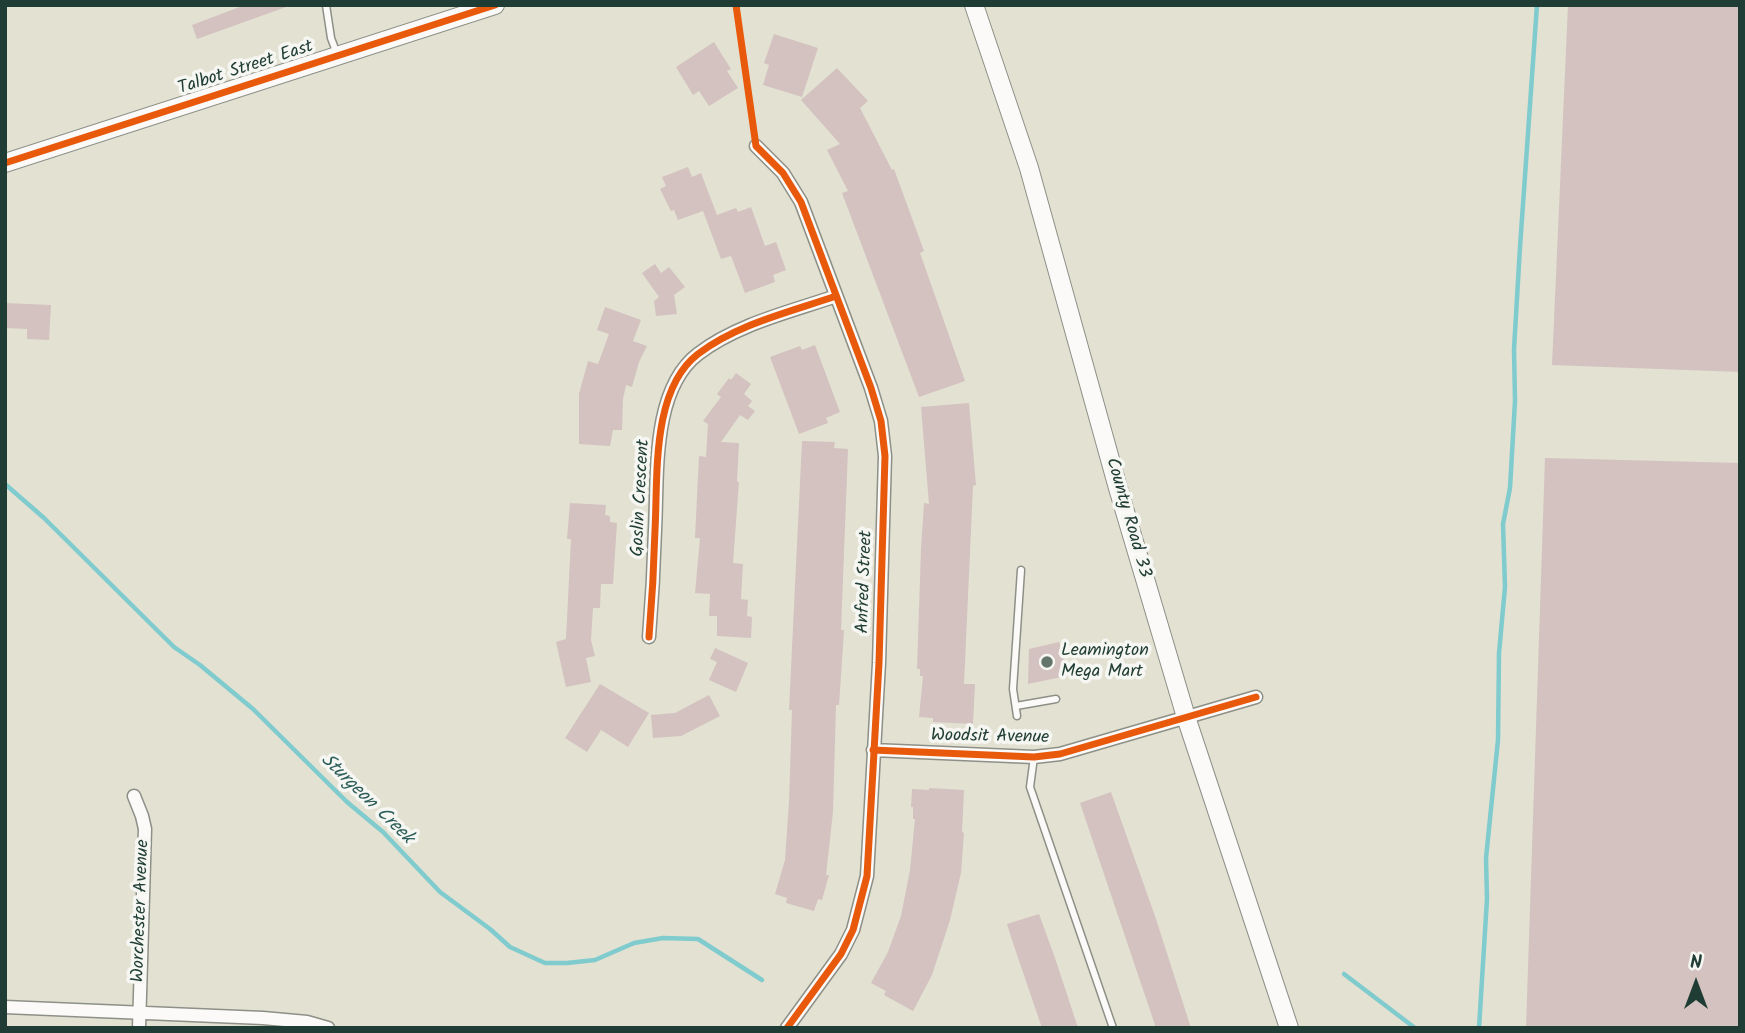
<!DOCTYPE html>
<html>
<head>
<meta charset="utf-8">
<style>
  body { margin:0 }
  #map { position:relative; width:1745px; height:1033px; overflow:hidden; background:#e3e1d2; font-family:Kalam,sans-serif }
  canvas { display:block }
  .frame { position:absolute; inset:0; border:7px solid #1f3d34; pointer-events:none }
  .north { position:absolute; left:1661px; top:949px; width:70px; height:70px; -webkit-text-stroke:5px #f6f6f2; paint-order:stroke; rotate:0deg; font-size:19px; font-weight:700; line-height:28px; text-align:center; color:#1f3d34 }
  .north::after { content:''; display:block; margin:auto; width:24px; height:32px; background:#1f3d34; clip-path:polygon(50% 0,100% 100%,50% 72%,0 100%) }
</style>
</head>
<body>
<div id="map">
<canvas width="1745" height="1033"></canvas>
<div class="frame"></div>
<div class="north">N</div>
</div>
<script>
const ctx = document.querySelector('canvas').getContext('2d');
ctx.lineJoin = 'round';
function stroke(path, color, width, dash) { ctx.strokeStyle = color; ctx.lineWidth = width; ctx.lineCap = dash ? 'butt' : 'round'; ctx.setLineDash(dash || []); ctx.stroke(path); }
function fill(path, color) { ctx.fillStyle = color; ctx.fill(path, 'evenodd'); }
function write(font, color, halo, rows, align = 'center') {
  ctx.font = font + ' Kalam,sans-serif'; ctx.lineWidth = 7; ctx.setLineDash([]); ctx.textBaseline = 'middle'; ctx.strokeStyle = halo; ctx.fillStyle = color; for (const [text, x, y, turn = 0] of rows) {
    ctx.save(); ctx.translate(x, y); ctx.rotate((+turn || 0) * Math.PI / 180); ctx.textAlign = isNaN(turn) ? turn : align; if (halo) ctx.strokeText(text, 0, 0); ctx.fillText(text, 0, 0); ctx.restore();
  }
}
const stream = new Path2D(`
  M5 484 44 518 174 647 200 665 253 709 347 802 383 832 440 892 490 929 510 947 545 963H567L595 960 634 943 663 938 698 939 762 980
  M1344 974 1415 1028
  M1479 1028 1487 899 1486 858 1498 740 1499 653 1505 587 1503 524 1510 488 1515 401 1514 349 1520 247 1537 5`);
const building = new Path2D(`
  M245 5 286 7 197 39 192 25Z
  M1568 5H1740V372L1552 365Z
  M774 34 818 48 802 97 763 85 769 65 764 63Z
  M714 42 731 69 727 71 738 88 709 106 699 91 693 95 676 67Z
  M837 68 868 101 860 108 892 170 894 169 924 251 920 253 965 381 919 397 842 193 848 191 827 150 840 144 801 100Z
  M688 167 692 177 701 173 717 215 736 208 738 212 751 207 765 246 776 242 786 270 773 275 775 282 745 293 731 256 721 259 703 211 678 220 674 210 671 211 660 189 666 186 662 177Z
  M655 264 661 273 669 267 685 287 674 295 677 314 656 316 654 301 659 297 642 273Z
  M5 303 51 305 49 340 27 339V329L5 328Z
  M605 307 641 320 633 341 647 346 639 362 632 387 626 385 623 399 622 430H613L610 446 579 444V394L588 361 598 364 609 334 597 330Z
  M815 345 840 412 826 418 828 423 799 434 770 357 800 346 802 350Z
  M736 373 751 384 744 394 752 401 748 406 755 411 748 420 740 415 721 442 739 443 737 482H739L733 563 743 564 741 599 748 600 747 616 752 617 751 638 717 636V616H709L710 594 695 593 700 538H695L699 456 706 457 708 424 703 421 721 397 717 394 729 378 731 380Z
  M969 403 976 485 973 486 964 684H975L973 724 933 722V718L919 717 923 676H920V669H917L921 549 924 503 929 504 921 407Z
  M802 441 835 442 834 448 848 449 841 630H844L843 646 839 705H836L833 812 826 875H829L822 900 818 899 814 911 786 903 787 898 775 894 785 860 789 802 792 710H789Z
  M1545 458 1740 463V1028H1526Z
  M570 503 606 505 605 515 610 516V522L617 523 613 584H601L600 608H593L591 640 595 656 586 658 591 682 566 687 556 642 566 639 571 539H567Z
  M1059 642 1071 675 1028 684 1029 649Z
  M715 648 748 663 736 692 709 680 717 662 710 659Z
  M600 684 649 713 628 747 601 730 587 752 565 738Z
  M709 695 720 716 681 736 653 738 651 715 675 713Z
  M929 788 964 790 962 832 964 833 961 873 950 920 932 975 913 1011 884 995 886 991 871 983 888 952 901 916 910 870 915 819H913V807H911L912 789 929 790Z
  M1111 792 1156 919 1191 1028H1156L1080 803Z
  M1039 914 1055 958 1078 1028H1042L1013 943 1007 924Z`);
const lane = new Path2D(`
  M326 5 331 38 337 54
  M1016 706 1056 699
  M1017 716 1013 689 1021 570
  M1034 757 1030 787 1113 1028`);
const street = new Path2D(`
  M756 146 783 173 801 202 871 388 881 421 885 456 879 663 867 876 853 930 841 954 787 1028
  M649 637C652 601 654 565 655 530 658 476 651 390 698 354 737 324 790 312 836 296
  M873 750 1034 757 1060 754 1256 697
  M134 796 142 816 145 829 139 1028
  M5 1007 263 1018 307 1022 328 1028`);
const secondary = new Path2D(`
  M974 5 1029 168 1118 488 1186 717 1289 1028
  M5 163 495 5`);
const cycleway = new Path2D(`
  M736 5 756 146 783 173 801 202 871 388 881 421 885 456 879 663 867 876 853 930 841 954 787 1028
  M5 163 495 5
  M649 637C652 601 654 565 655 530 658 476 651 390 698 354 737 324 790 312 836 296
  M873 750 1034 757 1060 754 1256 697`);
const markers = [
  [1047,662,7,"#64766b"]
];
const streetNames = [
  ["Talbot Street East",246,69,-18],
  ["Goslin Crescent",642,498,-87],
  ["County Road 33",1127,518,74],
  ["Anfred Street",866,582,-88],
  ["Woodsit Avenue",990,738,1],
  ["Worchester Avenue",142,911,-88]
];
const poiNames = [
  ["Leamington",1061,652],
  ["Mega Mart",1061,673]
];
const waterNames = [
  ["Sturgeon Creek",366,800,44]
];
stroke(stream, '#7fcbce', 4.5);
fill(building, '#d3c2c0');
stroke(lane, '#8d9087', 9);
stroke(street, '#8d9087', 15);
stroke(secondary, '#8d9087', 20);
stroke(lane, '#fbfaf8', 6);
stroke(street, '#fbfaf8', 12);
stroke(secondary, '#fbfaf8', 18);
stroke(cycleway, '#e8590c', 7);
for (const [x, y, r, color] of markers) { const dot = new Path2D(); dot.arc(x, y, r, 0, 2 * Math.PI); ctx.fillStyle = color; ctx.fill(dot); stroke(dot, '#f6f6f2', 2.5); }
write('18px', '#1f3d34', '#f6f6f2', streetNames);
write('18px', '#1f3d34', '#f6f6f2', poiNames, 'left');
write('italic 19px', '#2c5e5a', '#f6f6f2', waterNames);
</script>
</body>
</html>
